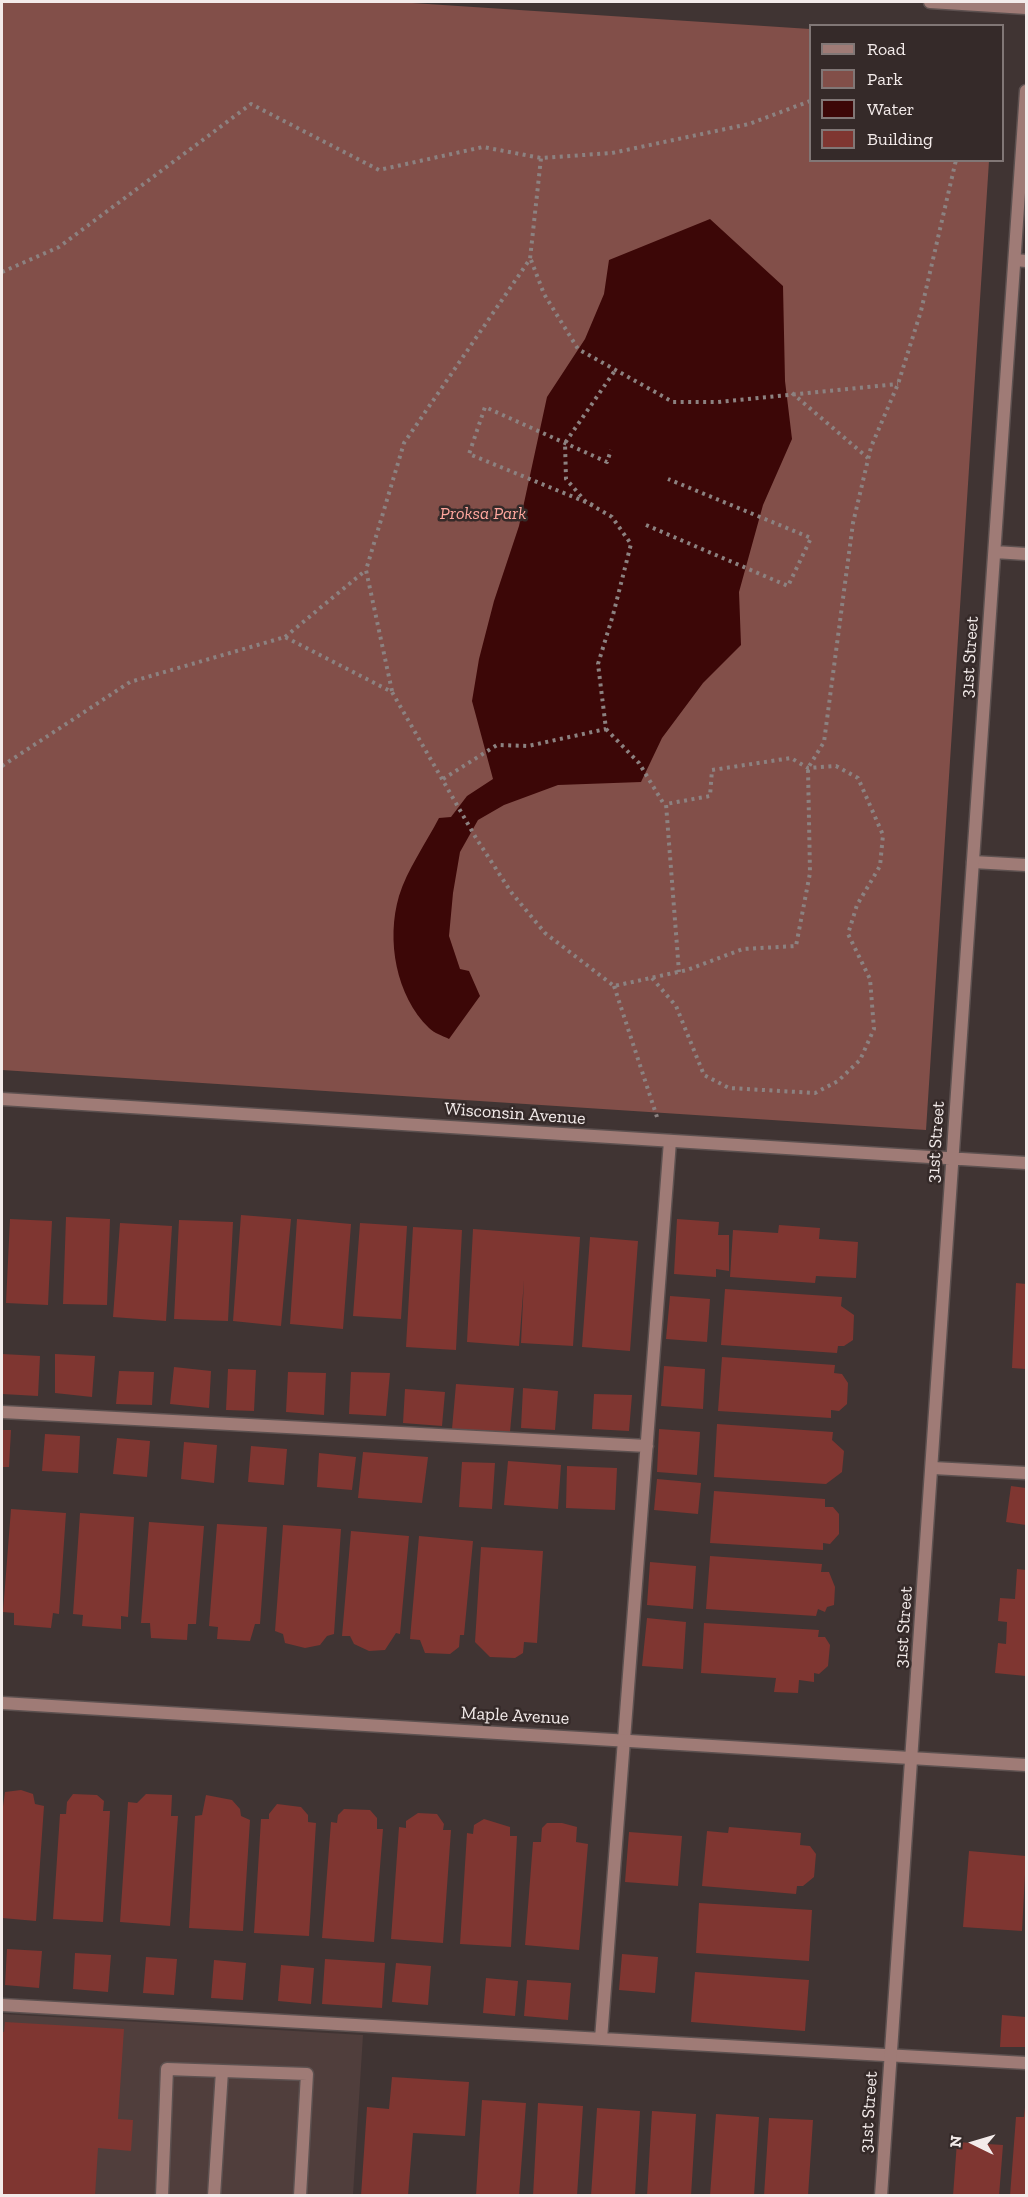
<!DOCTYPE html>
<html>
<head>
<meta charset="utf-8">
<style>
  body { margin:0 }
  #map { position:relative; width:1028px; height:2197px; overflow:hidden; background:#403433; font-family:"Zilla Slab",serif }
  canvas { display:block }
  .frame { position:absolute; inset:0; border:3px solid #f3ebea; pointer-events:none }
  .legend { position:absolute; left:809px; top:24px; width:195px; height:138px; box-sizing:border-box; background:#352a29; border:2px solid #817776; margin:0; padding:8px 10px; list-style:none; font-size:18px; color:#f3ebea }
  .legend li { display:flex; align-items:center; gap:12px; height:30px }
  .legend b { width:30px; border:2px solid #817776 }
  .north { position:absolute; left:944px; top:2113px; width:60px; height:60px; -webkit-text-stroke:4px #352a29; paint-order:stroke; rotate:275deg; font-size:16px; font-weight:700; line-height:24px; text-align:center; color:#f3ebea }
  .north::after { content:''; display:block; margin:auto; width:21px; height:27px; background:#f3ebea; clip-path:polygon(50% 0,100% 100%,50% 72%,0 100%) }
</style>
</head>
<body>
<div id="map">
<canvas width="1028" height="2197"></canvas>
<div class="frame"></div>
<ul class="legend">
<li><b style="height:8px;background:#9f7b76"></b>Road</li>
<li><b style="height:16px;background:#824f49"></b>Park</li>
<li><b style="height:16px;background:#3c0707"></b>Water</li>
<li><b style="height:16px;background:#7f3631"></b>Building</li>
</ul>
<div class="north">N</div>
</div>
<script>
const ctx = document.querySelector('canvas').getContext('2d');
ctx.lineJoin = 'round';
function fill(path, color) { ctx.fillStyle = color; ctx.fill(path, 'evenodd'); }
function stroke(path, color, width, dash) { ctx.strokeStyle = color; ctx.lineWidth = width; ctx.lineCap = dash ? 'butt' : 'round'; ctx.setLineDash(dash || []); ctx.stroke(path); }
function write(font, color, halo, rows, align = 'center') {
  ctx.font = font + ' "Zilla Slab",serif'; ctx.lineWidth = 5; ctx.setLineDash([]); ctx.textBaseline = 'middle'; ctx.strokeStyle = halo; ctx.fillStyle = color; for (const [text, x, y, turn = 0] of rows) {
    ctx.save(); ctx.translate(x, y); ctx.rotate((+turn || 0) * Math.PI / 180); ctx.textAlign = isNaN(turn) ? turn : align; if (halo) ctx.strokeText(text, 0, 0); ctx.fillText(text, 0, 0); ctx.restore();
  }
}
const built = new Path2D(`
  M2 2014 363 2035 353 2195H2Z`);
const green = new Path2D(`
  M2 2H397L810 29V160L989 161 926 1130 2 1070Z`);
const water = new Path2D(`
  M710 219 783 286 785 381 792 439 763 505 739 592 741 645 703 683 662 738 641 782 558 785 504 805 478 820 460 852 453 893 449 936 460 969 469 971 480 996 449 1039C443 1036 434 1033 429 1028 396 996 386 940 399 896 407 870 426 843 439 818L451 817 467 796 493 779 472 701 479 659 494 601 519 526 547 397 585 339 604 294 609 260Z`);
const building = new Path2D(`
  M241 1215 291 1219 281 1326 233 1321Z
  M66 1217 110 1219 107 1305 63 1304Z
  M10 1219 52 1221 48 1305 6 1303Z
  M297 1219 351 1224 343 1329 290 1324Z
  M677 1219 719 1222 718 1235H729V1271L716 1269V1277L674 1274Z
  M179 1220 233 1222 228 1321 174 1319Z
  M120 1223 172 1226 166 1321 113 1317Z
  M360 1223 407 1226 401 1319 353 1316Z
  M779 1225 820 1228 819 1239 858 1242 856 1278 816 1276 815 1283 730 1277 733 1230 778 1233Z
  M413 1227 462 1230 456 1350 406 1347Z
  M473 1229 580 1237 573 1346 521 1343 524 1280 519 1346 467 1342Z
  M590 1237 638 1241 630 1351 582 1347Z
  M1016 1283 1026 1284V1369L1012 1368Z
  M725 1289 842 1297 841 1306 854 1315 853 1340 844 1346H838L837 1353 721 1345Z
  M670 1296 710 1299 707 1342 666 1339Z
  M2 1354 40 1356 38 1396 2 1394Z
  M55 1354 95 1356 92 1397 55 1393Z
  M722 1357 835 1365 834 1373 842 1374 848 1383 847 1404 839 1411 831 1410V1418L718 1411Z
  M664 1366 705 1369 703 1409 661 1406Z
  M174 1367 211 1371 209 1408 170 1404Z
  M228 1369 256 1370 254 1411 226 1410Z
  M119 1371 154 1372 152 1405 116 1404Z
  M288 1372 326 1373 324 1415 286 1412Z
  M351 1372 390 1373 386 1416 349 1414Z
  M456 1384 514 1388 510 1432 452 1429Z
  M523 1388 558 1391 555 1430 521 1428Z
  M405 1389 445 1392 442 1426 403 1423Z
  M594 1394 632 1395 629 1431 592 1429Z
  M717 1424 833 1432 832 1440 844 1451 842 1472 826 1484 714 1477Z
  M659 1429 700 1432 697 1475 657 1472Z
  M2 1430H11L9 1467H2Z
  M45 1434 80 1436 78 1473 42 1471Z
  M117 1438 150 1441 147 1477 113 1474Z
  M184 1442 217 1445 214 1483 181 1479Z
  M251 1446 287 1449 284 1485 248 1482Z
  M363 1452 428 1457 422 1503 358 1498Z
  M319 1453 356 1457 352 1490 317 1487Z
  M508 1461 561 1465 558 1509 504 1505Z
  M462 1462 495 1463 492 1509 459 1507Z
  M567 1466 617 1468 615 1510 566 1508Z
  M657 1479 701 1483 698 1514 654 1510Z
  M1011 1486 1026 1488V1525L1006 1522Z
  M714 1491 825 1499V1507H833L839 1514V1534L830 1544 823 1543V1550L710 1543Z
  M11 1509 66 1513 59 1614 53 1613 51 1628 14 1625V1613L3 1612Z
  M80 1513 134 1517 128 1617 121 1616V1629L82 1626 83 1615 73 1614Z
  M149 1522 204 1526 196 1624H188L187 1640 151 1638 150 1623H141Z
  M217 1524 267 1527 260 1624H255L250 1641 217 1639 218 1627 209 1626Z
  M283 1525 341 1529 334 1634 327 1636 320 1645 305 1648 285 1643 283 1634 275 1631Z
  M351 1531 409 1536 400 1634 396 1633 385 1650 369 1651 354 1644 350 1636H342Z
  M419 1536 473 1541 464 1635H460L459 1647 450 1654 425 1653 420 1640 410 1639Z
  M481 1547 543 1551 537 1643 524 1642 523 1653 515 1658 490 1657 475 1642Z
  M710 1556 822 1564 821 1572H829L835 1587 834 1605 827 1607 825 1612 818 1609 816 1616 706 1609Z
  M650 1562 696 1566 693 1609 647 1605Z
  M1017 1569 1026 1570V1676L995 1673 998 1643 1006 1644 1007 1622 998 1621 1000 1598 1015 1599Z
  M647 1618 686 1622 683 1669 642 1666Z
  M704 1623 819 1630 818 1637H825L830 1645 828 1666 819 1674 814 1673V1682L799 1680 798 1693 774 1692 776 1678 701 1673Z
  M21 1790 33 1794 35 1804 44 1806 36 1921 2 1918V1814L5 1792Z
  M73 1794 97 1795 104 1801 103 1811H110L103 1922 53 1919 60 1814H66L67 1802Z
  M146 1794 172 1795 171 1816H178L170 1926 120 1922 128 1802 137 1803Z
  M206 1795 232 1800 240 1809 241 1816 250 1820 243 1931 189 1928 195 1816 202 1815Z
  M277 1804 301 1807 308 1815V1822L316 1823 309 1936 254 1933 261 1819H269V1814Z
  M344 1809 370 1810 377 1818V1829H383L374 1942 322 1938 331 1822 337 1823 338 1815Z
  M418 1813 437 1814 444 1824 443 1830H451L443 1943 391 1939 399 1827 406 1828V1821Z
  M484 1819 510 1827V1836H517L511 1947 460 1944 467 1833 473 1834 474 1825Z
  M547 1823H562L577 1827 576 1842 588 1844 579 1950 525 1945 533 1842H541L542 1828Z
  M729 1827 801 1833 800 1845 810 1846 816 1854 814 1877 803 1886H797L796 1894 702 1886 707 1831 728 1833Z
  M629 1832 682 1836 678 1886 625 1882Z
  M969 1851 1026 1856 1022 1931 963 1927Z
  M699 1903 812 1910 809 1961 696 1953Z
  M7 1949 42 1951 39 1988 5 1985Z
  M75 1953 111 1955 108 1992 73 1989Z
  M622 1954 658 1957 655 1993 619 1990Z
  M146 1957 177 1959 174 1995 143 1993Z
  M325 1959 385 1963 382 2008 322 2004Z
  M214 1960 246 1963 243 2000 211 1998Z
  M396 1963 431 1966 428 2005 392 2002Z
  M281 1965 314 1968 311 2004 278 2001Z
  M695 1972 809 1980 805 2031 691 2022Z
  M486 1978 518 1981 515 2016 483 2013Z
  M527 1980 571 1983 568 2020 524 2016Z
  M1002 2015 1026 2017V2047H1000Z
  M5 2022 124 2029 118 2119 133 2120 131 2151 98 2148 95 2196H2V2032H4Z
  M392 2077 469 2082 465 2136 413 2133 408 2196H361L367 2107 389 2109Z
  M482 2100 526 2103 519 2196H476Z
  M538 2103 583 2106 577 2196H533Z
  M1025 2107 1026 2196H1010L1016 2117H1024Z
  M597 2108 640 2111 635 2196H591Z
  M652 2111 696 2114 691 2196H647Z
  M716 2114 759 2117 754 2196H710Z
  M769 2118 813 2120 808 2196H764Z
  M957 2142 1003 2145 999 2196H953Z`);
const path = new Path2D(`
  M531 260 544 294 578 349 673 402H718L898 384
  M2 272 59 247 251 104 379 170 483 147 541 158 612 153 749 124 810 101
  M792 393 868 458
  M646 525 788 586 811 538 668 479
  M285 637 366 570
  M392 691 366 570 404 443 530 259 541 158
  M606 729 639 763 665 806
  M2 766 130 682 285 637 392 692 476 838 511 892 545 933 614 986 687 970 743 949 796 946 810 873 808 768 824 742 853 523 871 447 898 384 921 311 956 160
  M443 779 497 745 528 746 606 729 598 664 613 615 631 544 612 517 586 502 566 479 565 443 616 369
  M652 978 676 1006 704 1075 729 1088 815 1093 838 1081 860 1060 874 1029 870 979 848 934 857 905 880 866 883 835 858 778 836 766 808 768 791 758 712 770 710 796 666 804 679 972
  M614 986 657 1117`);
const lane = new Path2D(`
  M1015 260 1026 261
  M973 862 1026 865
  M2 1412 647 1446
  M933 1468 1026 1473
  M2 2005 1026 2063
  M601 2039 670 1141
  M162 2196 167 2069 307 2074 300 2196
  M214 2196 222 2071`);
const street = new Path2D(`
  M930 2 1026 8
  M995 552 1026 554
  M2 1099 1026 1163
  M2 1703 1026 1765
  M881 2196 1026 91`);
const pathBridge = new Path2D(`
  M593 505 469 454 485 407 607 462 611 450`);
const parkNames = [
  ["Proksa Park",483,514]
];
const streetNames = [
  ["31st Street",970,657,-86],
  ["Wisconsin Avenue",515,1114,4],
  ["31st Street",936,1142,-86],
  ["31st Street",904,1627,-86],
  ["Maple Avenue",515,1716,3],
  ["31st Street",869,2112,-86]
];
fill(built, '#503e3c');
fill(green, '#824f49');
fill(water, '#3c0707');
fill(building, '#7f3631');
stroke(lane, '#5d5150', 15);
stroke(street, '#5d5150', 15);
stroke(path, '#8c8281', 4, [3, 4.5]);
stroke(lane, '#9f7b76', 12);
stroke(street, '#9f7b76', 12);
stroke(pathBridge, '#8c8281', 4, [3, 4.5]);
write('italic 18px', '#ffa79e', '#352a29', parkNames);
write('18px', '#f3ebea', '#352a29', streetNames);
</script>
</body>
</html>
